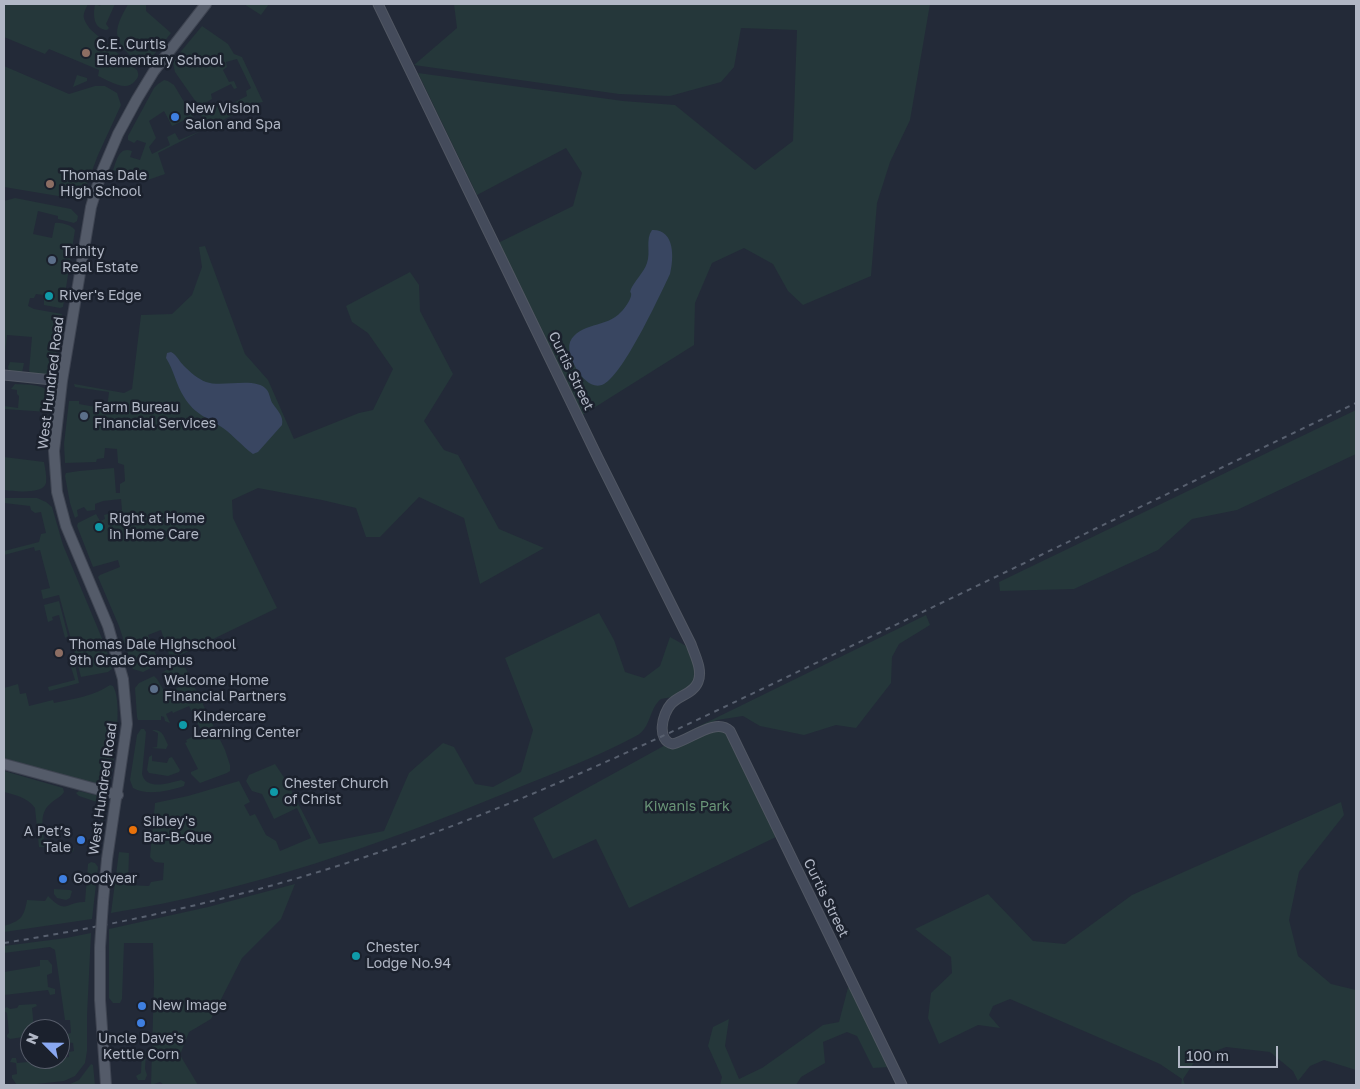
<!DOCTYPE html>
<html>
<head>
<meta charset="utf-8">
<style>
  body { margin:0 }
  #map { position:relative; width:1360px; height:1089px; overflow:hidden; background:#232a38; font-family:"Golos Text",sans-serif }
  canvas { display:block }
  .frame { position:absolute; inset:0; border:5px solid #b1b7c5; pointer-events:none }
  .north { position:absolute; left:20px; top:1019px; width:50px; height:50px; box-sizing:border-box; background:#1b212d; border:1px solid #575d6a; border-radius:50%; rotate:293deg; font-size:14px; font-weight:700; line-height:20px; text-align:center; color:#b1b7c5 }
  .north::after { content:''; display:block; margin:auto; width:18px; height:22px; background:#89a8f1; clip-path:polygon(50% 0,100% 100%,50% 72%,0 100%) }
  .scale { position:absolute; left:1178px; top:1046px; width:100px; height:22px; box-sizing:border-box; border:2px solid #b1b7c5; border-top:0; padding-left:6px; font-size:15px; line-height:18px; white-space:nowrap; color:#b1b7c5; -webkit-text-stroke:4px #1b212d; paint-order:stroke }
</style>
</head>
<body>
<div id="map">
<canvas width="1360" height="1089"></canvas>
<div class="frame"></div>
<div class="north">N</div>
<div class="scale">100 m</div>
</div>
<script>
const ctx = document.querySelector('canvas').getContext('2d');
ctx.lineJoin = 'round';
function fill(path, color) { ctx.fillStyle = color; ctx.fill(path, 'evenodd'); }
function stroke(path, color, width, dash) { ctx.strokeStyle = color; ctx.lineWidth = width; ctx.lineCap = dash ? 'butt' : 'round'; ctx.setLineDash(dash || []); ctx.stroke(path); }
function write(font, color, halo, rows, align = 'center') {
  ctx.font = font + ' "Golos Text",sans-serif'; ctx.lineWidth = 5; ctx.setLineDash([]); ctx.textBaseline = 'middle'; ctx.strokeStyle = halo; ctx.fillStyle = color; for (const [text, x, y, turn = 0] of rows) {
    ctx.save(); ctx.translate(x, y); ctx.rotate((+turn || 0) * Math.PI / 180); ctx.textAlign = isNaN(turn) ? turn : align; if (halo) ctx.strokeText(text, 0, 0); ctx.fillText(text, 0, 0); ctx.restore();
  }
}
const green = new Path2D(`
  M4 4H88C82 16 82 17 90 29L137 70C139 75 139 77 135 81 126 93 108 80 98 76L99 70 49 49 45 54 4 37Z
  M95 4 100 6 101 4H115L106 24 109 28 107 30C93 29 93 15 95 4Z
  M128 4H146V11L171 33 149 61C136 66 118 46 117 33 117 23 124 12 128 4Z
  M244 4H269L261 15Z
  M454 4H930L910 120 890 162 877 203 871 276 803 305 788 291 773 264 744 248 712 263 695 303 694 345 581 416 498 243 573 206 582 173 566 148 477 195 418 73 623 101 675 105 755 170 793 141 797 30 741 28 734 67 721 82 670 96 619 94 414 65 457 28Z
  M202 26 228 44 234 54 242 57 263 102 257 103 207 128 201 115V112L217 104 221 109 247 96 246 91 251 88 237 59 226 62 227 67 223 70 229 82 234 81 237 88 234 89 231 84 211 94 212 99 203 104 196 102 175 72 173 63 178 55Z
  M4 66 69 94 95 86H105L117 93 121 105 98 155 84 192 78 197 70 198 4 187Z
  M77 75 87 78V81L73 87Z
  M164 80 168 81 174 85 196 122 194 124H192L189 118 172 126 164 111 149 121 156 138 149 147 152 154 170 145 167 137 175 133 179 140 201 131 158 153 165 174 145 181 113 170C117 160 119 146 132 151L130 157 140 160 146 143 137 140 134 143 128 140V136L154 88 158 84Z
  M15 198 71 209 78 216 77 221 74 223 58 219V216L38 211 33 234 52 238 55 223C60 222 72 225 75 230L63 307 60 308 44 305V295L36 294 34 298H30L28 306 34 309 62 314 54 369 47 375 32 374 29 371 32 337 7 335 4 362V201Z
  M205 246 245 354 268 380 294 439 359 413 373 410 393 369 368 333 352 322 346 306 410 272 419 285 420 311 453 374 424 421 444 450 458 455 499 529 544 548 480 584 464 518 419 497 380 537H366L356 508 322 500 258 488 232 500 233 518 277 608 170 660 164 658 169 654 161 630 148 635 158 660 157 665 143 672 133 669 119 626 98 577 100 575 120 567 118 560 93 567 77 526 78 523 96 514 100 521 105 519 104 515 122 510 121 499 103 501 95 504V510L87 511 84 507 77 510 78 516 75 518 70 503 65 476 66 473 79 471 114 468 116 493H120V484L125 481 124 465 118 463 117 449 105 448 104 458 97 459 96 462 65 463 64 444 69 401H79V404L107 409 109 392 75 387 74 384 124 393 132 389 141 315 172 314 192 295 202 267 199 247Z
  M10 362 24 363 22 373 9 371 8 367Z
  M15 384C26 385 45 383 50 395L48 412 4 409V406L18 408 19 396 17 394V390L11 389Z
  M1356 410V454L1237 510 1192 519 1158 550 1074 589 1000 591 999 582Z
  M4 457 44 462C45 468 47 477 46 483 43 495 13 491 4 490Z
  M4 498H37L46 502 52 507 63 545 106 648 112 669 108 672 81 677 59 595 43 599 41 590 50 588 40 550 35 551 34 547 4 555V551L39 542 41 534 46 533 41 512 35 513 31 510 30 506 4 503Z
  M59 601 68 636 65 638 59 615 52 617 53 620 48 622 44 605Z
  M599 613 614 640 625 672 644 678 660 666 670 637 688 647C691 657 700 672 694 682 691 688 678 696 672 697 669 698 664 698 661 699 649 708 651 729 636 736 595 758 551 774 508 792 380 845 248 891 111 913L119 852 129 853 128 885 149 886 151 882 163 880 164 863 155 862 150 857 155 803 188 796 239 781 250 802 244 805 250 816 255 814 266 835 276 841 280 851 311 838 297 808 274 819 262 794 252 791 246 781 249 775 275 764 287 782 319 844 384 831 409 773 443 743 454 747 475 784 493 787 521 772 533 730 505 658Z
  M926 615 930 625 899 644 892 657 891 683 856 728 836 725 804 735 760 726 743 716 717 720 685 733Z
  M74 659 79 683 49 691 48 687 75 680 71 667 73 666 72 660Z
  M183 663 225 750 230 765V771L227 773 200 783 191 774V772L198 769 185 743 187 742 186 740 202 732 189 706 173 713 172 711 166 714 170 723 165 721 164 717 161 716V720H138L137 717 135 688 139 683 154 676 157 679 166 694 179 687 170 673 164 677 162 673 172 666Z
  M18 684 20 694 26 693 29 706 53 700 54 703C73 699 94 696 110 685L113 686C123 702 114 755 112 774L110 780 106 784 89 783 4 758 5 700 4 688Z
  M718 726 729 730 776 837 629 908 596 839 553 859 533 818 669 743Z
  M141 729H144L146 732 142 774C146 791 170 783 181 780L185 782 184 786C169 791 147 796 133 788L130 780 137 735Z
  M152 730C163 729 164 737 168 745L166 749 151 748 157 747 158 733Z
  M152 755V761L167 763 169 758 172 757 180 770 179 772 168 776 149 773 147 770 149 757Z
  M4 771 63 788 64 792C60 798 55 799 51 803 39 813 43 825 44 839 56 840 60 847 74 848L73 852 57 851V853H50L48 847H39L35 808C27 797 15 795 4 792Z
  M79 791 99 796 105 801 106 809 102 827 101 826 103 812 100 803 79 796 76 793Z
  M1341 802 1344 815 1299 872 1289 920 1298 956 1331 984 1356 990V1070L1324 1060 1310 1066 1298 1081 1293 1071 1270 1052 1226 1047 1197 1058 1183 1079 1185 1085H1181L1182 1079 1160 1064 1010 999 993 1006 989 1015 1000 1028 978 1025 939 1044 928 1018 931 993 952 973 951 957 915 929 988 894 1033 941 1065 944 1132 895Z
  M91 862 95 863 98 867 92 919 4 932V926C20 921 24 918 27 900L45 901 48 896C67 916 66 901 85 902L88 864Z
  M295 884 281 919 242 958 211 1019 189 1032 180 1055 198 1085H164L160 1082 151 1085 154 982 153 943H124L122 999 120 1003H113L109 998V929L208 907Z
  M54 889 70 890 72 891 70 898 66 900 57 898 54 894Z
  M91 933 87 1016V1051L85 1063 75 1076 64 1081 28 1085H17L12 1078V1075L17 1074 16 1063 10 1062 12 1058H16L17 1063 60 1059V1058L69 1057V1052L74 1051 73 1043 67 1042V1034L71 1033 70 1020H65L55 950 50 947 4 953V946L66 938Z
  M40 960H48L52 965V973L47 975 48 987 55 989V994L50 995 48 990 4 995V1000V972L40 966Z
  M849 984 889 1067 873 1068 857 1036 847 1032 823 1042 825 1063 801 1077 796 1085H720L722 1077 708 1046 713 1027 729 1019 725 1046 739 1079 762 1068 823 1025 839 1022Z
  M36 1004 37 1006 32 1008 34 1029H30V1036L10 1039 7 1037V1035L9 1033 7 1013 4 1011 5 1008 7 1007 10 1009 17 1008 19 1005Z
  M142 1052H146L145 1069 147 1075 145 1080H138L136 1076 141 1073Z
  M91 1064 93 1065 95 1085H68L79 1080Z`);
const water = new Path2D(`
  M652 230C675 229 674 258 670 274 659 297 624 373 604 384 593 390 583 379 577 370 573 363 567 350 570 342 579 322 607 328 621 312 624 309 630 301 631 296 632 291 629 294 631 289 634 282 644 272 647 263 651 252 645 240 652 230Z
  M171 352C177 355 179 361 184 366 190 372 198 379 206 382 222 388 256 376 267 390 270 394 270 400 273 404 277 410 284 416 282 425L258 452 253 454C242 446 234 436 223 428 207 417 195 415 184 397 176 385 174 370 166 358L167 353Z`);
const secondary = new Path2D(`
  M378 4 599 460 691 644C695 656 703 670 698 682 693 694 679 695 671 704 662 714 656 741 673 744 690 740 716 717 730 731L902 1085
  M4 375 62 381`);
const primary = new Path2D(`
  M4 764 118 795
  M103 902 107 859 127 724 123 679 108 626 66 526 57 492 54 451 62 381 91 207 101 174 118 134 137 99 154 71 206 4
  M100 947V1000L106 1085`);
const rail = new Path2D(`
  M4 943C127 923 249 896 368 856 540 799 703 717 866 639 1030 561 1193 481 1356 403`);
const primaryBridge = new Path2D(`
  M100 947 103 902`);
const markers = [
  [86,53,5,"#8d6e63"],
  [175,117,5,"#3f7fe0"],
  [50,184,5,"#8d6e63"],
  [52,260,5,"#5c6f8a"],
  [49,296,5,"#0f9aa8"],
  [84,416,5,"#5c6f8a"],
  [99,527,5,"#0f9aa8"],
  [59,653,5,"#8d6e63"],
  [154,689,5,"#5c6f8a"],
  [183,725,5,"#0f9aa8"],
  [274,792,5,"#0f9aa8"],
  [133,830,5,"#e8710a"],
  [81,840,5,"#3f7fe0"],
  [63,879,5,"#3f7fe0"],
  [356,956,5,"#0f9aa8"],
  [142,1006,5,"#3f7fe0"],
  [141,1023,5,"#3f7fe0"]
];
const poiNames = [
  ["C.E. Curtis",96,45],
  ["Elementary School",96,61],
  ["New Vision",185,109],
  ["Salon and Spa",185,125],
  ["Thomas Dale",60,176],
  ["High School",60,192],
  ["Trinity",62,252],
  ["Real Estate",62,268],
  ["River's Edge",59,296],
  ["Farm Bureau",94,408],
  ["Financial Services",94,424],
  ["Right at Home",109,519],
  ["in Home Care",109,535],
  ["Thomas Dale Highschool",69,645],
  ["9th Grade Campus",69,661],
  ["Welcome Home",164,681],
  ["Financial Partners",164,697],
  ["Kindercare",193,717],
  ["Learning Center",193,733],
  ["Chester Church",284,784],
  ["of Christ",284,800],
  ["Sibley's",143,822],
  ["Bar-B-Que",143,838],
  ["A Pet’s",71,832,"right"],
  ["Tale",71,848,"right"],
  ["Goodyear",73,879],
  ["Chester",366,948],
  ["Lodge No.94",366,964],
  ["New Image",152,1006],
  ["Uncle Dave's",141,1039,"center"],
  ["Kettle Corn",141,1055,"center"]
];
const streetNames = [
  ["Curtis Street",571,371,64],
  ["West Hundred Road",51,383,-83],
  ["West Hundred Road",103,789,-82],
  ["Curtis Street",826,898,64]
];
const parkNames = [
  ["Kiwanis Park",687,807]
];
fill(green, '#25373a');
fill(water, '#394661');
stroke(secondary, '#515763', 11);
stroke(primary, '#3f4552', 12);
stroke(secondary, '#444b5b', 9);
stroke(primary, '#545b69', 10);
stroke(rail, '#58606f', 2, [5, 5]);
stroke(primaryBridge, '#3f4552', 12, []);
stroke(primaryBridge, '#545b69', 10);
for (const [x, y, r, color] of markers) { const dot = new Path2D(); dot.arc(x, y, r, 0, 2 * Math.PI); ctx.fillStyle = color; ctx.fill(dot); stroke(dot, '#1b212d', 2); }
write('14px', '#b1b7c5', '#1b212d', poiNames, 'left');
write('14px', '#b1b7c5', '#1b212d', streetNames);
write('14px', '#699477', '#1b212d', parkNames);
</script>
</body>
</html>
